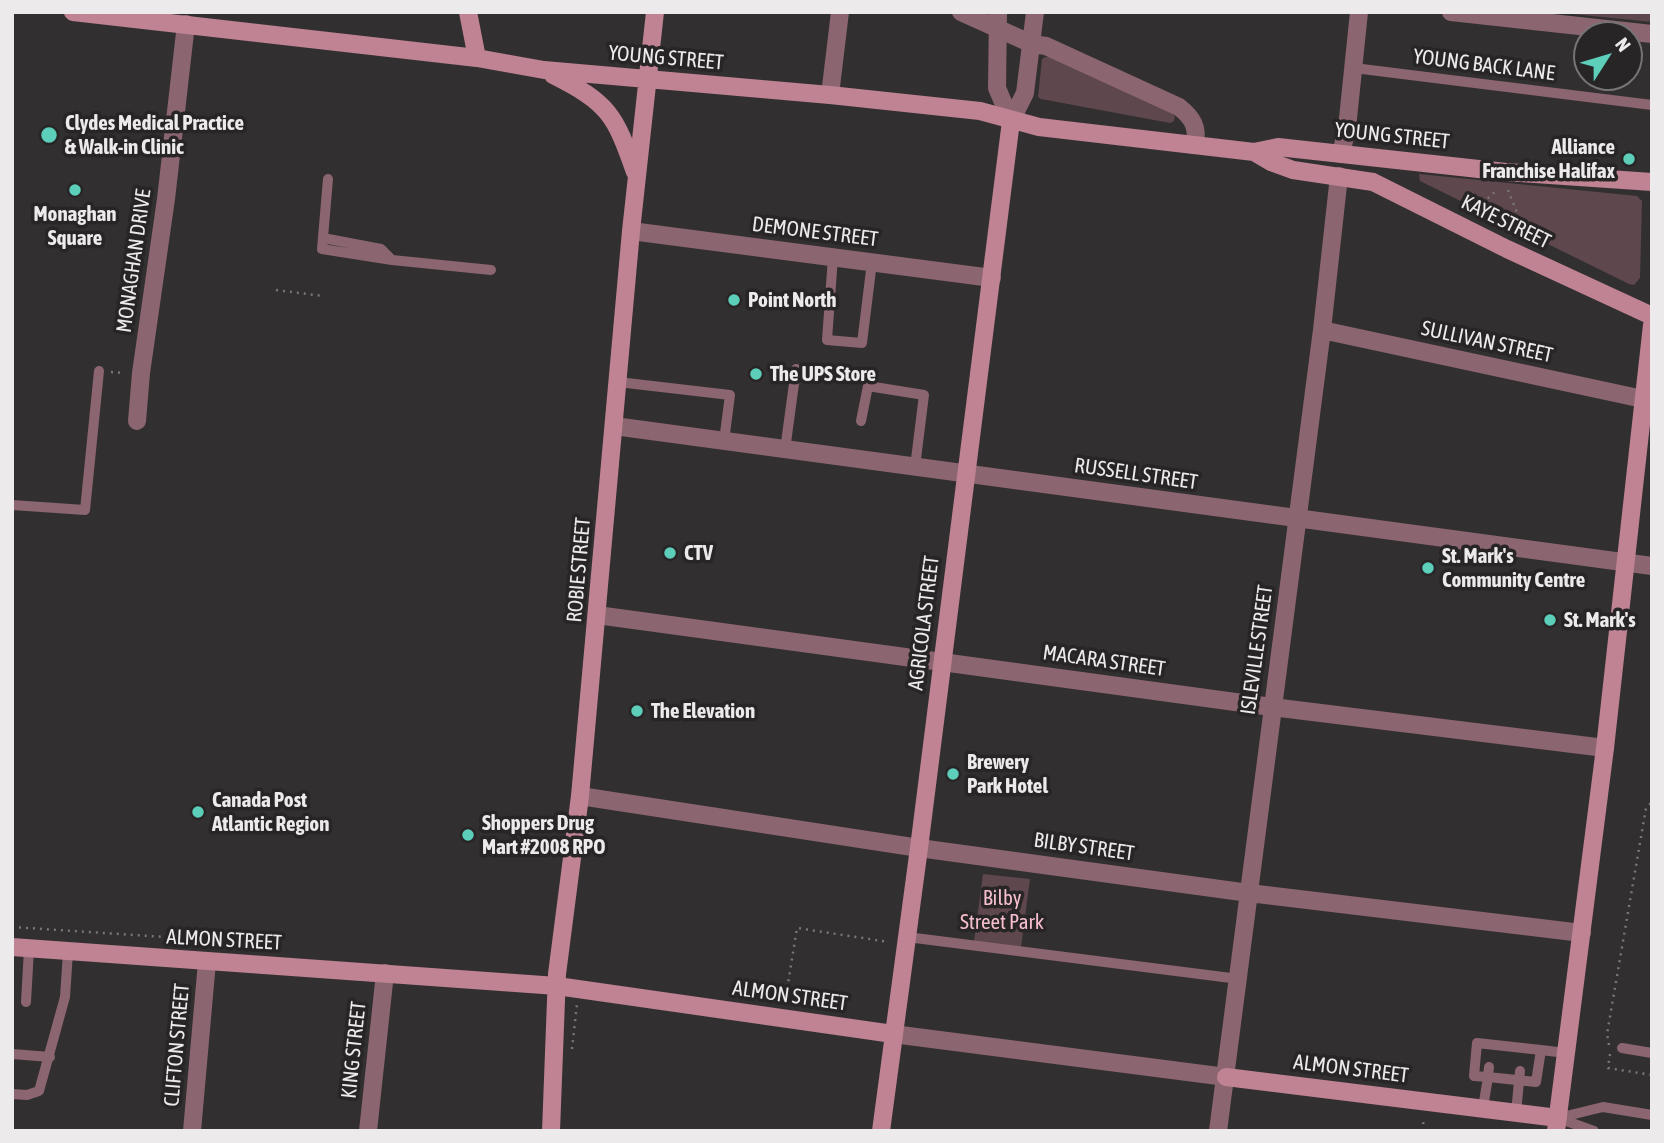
<!DOCTYPE html>
<html>
<head>
<meta charset="utf-8">
<style>
  body { margin:0 }
  #map { position:relative; width:1664px; height:1143px; overflow:hidden; background:#322f30; font-family:"Asap Condensed",sans-serif }
  canvas { display:block }
  .frame { position:absolute; inset:0; border:14px solid #edeaeb; pointer-events:none }
  .north { position:absolute; left:1573px; top:21px; width:70px; height:70px; box-sizing:border-box; background:#282526; border:2px solid #777475; border-radius:50%; rotate:53deg; font-size:19px; font-weight:700; line-height:28px; text-align:center; color:#edeaeb }
  .north::after { content:''; display:block; margin:auto; width:24px; height:32px; background:#5cceba; clip-path:polygon(50% 0,100% 100%,50% 72%,0 100%) }
</style>
</head>
<body>
<div id="map">
<canvas width="1664" height="1143"></canvas>
<div class="frame"></div>
<div class="north">N</div>
</div>
<script>
const ctx = document.querySelector('canvas').getContext('2d');
ctx.lineJoin = 'round';
function fill(path, color) { ctx.fillStyle = color; ctx.fill(path, 'evenodd'); }
function stroke(path, color, width, dash) { ctx.strokeStyle = color; ctx.lineWidth = width; ctx.lineCap = dash ? 'butt' : 'round'; ctx.setLineDash(dash || []); ctx.stroke(path); }
function write(font, color, halo, rows, align = 'center') {
  ctx.font = font + ' "Asap Condensed",sans-serif'; ctx.lineWidth = 7; ctx.setLineDash([]); ctx.textBaseline = 'middle'; ctx.strokeStyle = halo; ctx.fillStyle = color; for (const [text, x, y, turn = 0] of rows) {
    ctx.save(); ctx.translate(x, y); ctx.rotate((+turn || 0) * Math.PI / 180); ctx.textAlign = isNaN(turn) ? turn : align; if (halo) ctx.strokeText(text, 0, 0); ctx.fillText(text, 0, 0); ctx.restore();
  }
}
const green = new Path2D(`
  M1553 12H1652V22Z
  M1045 57H1050L1170 111 1175 116 1174 121 1170 123 1041 99 1038 97 1042 59Z
  M1419 174 1637 196 1642 201 1640 278 1634 285 1629 284 1420 181Z
  M983 874 1030 879 1021 947 974 942Z`);
const path = new Path2D(`
  M1508 190 1525 233
  M1480 210 1486 200 1498 189
  M276 290 323 296
  M111 372 125 373
  M12 927 180 938 186 943
  M785 1002 797 928 889 942
  M1609 1045 1607 1034 1646 808 1652 802
  M572 1049 577 1004
  M1610 1054 1608 1068 1652 1075
  M1422 1131 1424 1119`);
const lane = new Path2D(`
  M1354 68 1652 105
  M328 179 322 249 392 260 491 270
  M323 238 381 249 391 259
  M833 257 827 340 862 343 872 262
  M618 382 730 395 724 441
  M861 421 868 386 924 395 915 467
  M785 450 796 369
  M12 505 85 510 99 371
  M907 937 1239 979
  M26 1002 29 949
  M1622 1048 1652 1053
  M1541 1050 1566 1053
  M12 1054 50 1057
  M12 1094 27 1095 39 1091 65 997 68 952
  M1483 1108 1488 1077 1536 1082 1541 1050 1477 1043 1474 1076 1488 1077 1489 1067
  M1516 1113 1520 1071
  M1558 1118 1603 1107 1652 1115
  M1558 1118 1594 1131`);
const street = new Path2D(`
  M961 12 1032 44 1046 46 1179 107C1193 118 1198 127 1195 145
  M998 12 997 88 1011 121
  M1451 12 1652 34
  M830 95 840 12
  M1011 121 1025 93 1035 12
  M1341 154 1347 128 1359 12
  M631 231 992 278
  M1322 330 1643 399
  M137 421 141 373 166 199 186 24
  M614 426 1652 566
  M597 615 1272 707 1605 748
  M580 796 919 848 1249 893 1582 933
  M893 1034 1226 1077
  M192 1131 207 962
  M368 1131 385 973
  M1218 1131 1322 330 1339 176`);
const secondary = new Path2D(`
  M73 12 477 58 544 70 830 95 980 111 1039 127 1254 152 1278 147 1506 172 1652 182
  M468 12 477 58
  M553 75C609 103 615 115 635 172
  M1254 152 1271 162 1293 170 1373 182 1507 249 1652 316
  M12 947 557 986 893 1034
  M1226 1077 1558 1118
  M551 1131 557 974 580 796 631 231 655 12
  M881 1131 919 848 1011 121
  M1556 1131 1605 748 1652 325`);
const markers = [
  [49,135,9,"#5cceba"],
  [1629,159,7,"#5cceba"],
  [75,190,7,"#5cceba"],
  [734,300,7,"#5cceba"],
  [756,374,7,"#5cceba"],
  [670,553,7,"#5cceba"],
  [1428,568,7,"#5cceba"],
  [1550,620,7,"#5cceba"],
  [637,711,7,"#5cceba"],
  [953,774,7,"#5cceba"],
  [198,812,7,"#5cceba"],
  [468,835,7,"#5cceba"]
];
const streetNames = [
  ["YOUNG STREET",666,58,5],
  ["YOUNG BACK LANE",1484,65,7],
  ["YOUNG STREET",1392,136,6],
  ["KAYE STREET",1506,222,26],
  ["DEMONE STREET",815,232,7],
  ["MONAGHAN DRIVE",134,261,-82],
  ["SULLIVAN STREET",1487,342,12],
  ["RUSSELL STREET",1136,474,8],
  ["ROBIE STREET",579,570,-85],
  ["AGRICOLA STREET",924,623,-83],
  ["ISLEVILLE STREET",1257,650,-82],
  ["MACARA STREET",1104,661,8],
  ["BILBY STREET",1084,847,8],
  ["ALMON STREET",224,940,3],
  ["ALMON STREET",790,996,8],
  ["CLIFTON STREET",177,1045,-85],
  ["KING STREET",354,1050,-84],
  ["ALMON STREET",1351,1069,7]
];
const poiNames = [
  ["Clydes Medical Practice",65,123],
  ["& Walk-in Clinic",65,147],
  ["Alliance",1615,147,"right"],
  ["Franchise Halifax",1615,171,"right"],
  ["Monaghan",75,214,"center"],
  ["Square",75,238,"center"],
  ["Point North",748,300],
  ["The UPS Store",770,374],
  ["CTV",684,553],
  ["St. Mark's",1442,556],
  ["Community Centre",1442,580],
  ["St. Mark's",1564,620],
  ["The Elevation",651,711],
  ["Brewery",967,762],
  ["Park Hotel",967,786],
  ["Canada Post",212,800],
  ["Atlantic Region",212,824],
  ["Shoppers Drug",482,823],
  ["Mart #2008 RPO",482,847]
];
const parkNames = [
  ["Bilby",1002,898],
  ["Street Park",1002,922]
];
fill(green, '#5e474d');
stroke(path, '#797677', 2.5, [2, 5]);
stroke(lane, '#8b656f', 10);
stroke(street, '#8b656f', 18);
stroke(secondary, '#bf8393', 18);
for (const [x, y, r, color] of markers) { const dot = new Path2D(); dot.arc(x, y, r, 0, 2 * Math.PI); ctx.fillStyle = color; ctx.fill(dot); stroke(dot, '#282526', 2.5); }
write('21px', '#edeaeb', '#282526', streetNames);
write('bold 21px', '#edeaeb', '#282526', poiNames, 'left');
write('21px', '#f7bfce', '#282526', parkNames);
</script>
</body>
</html>
